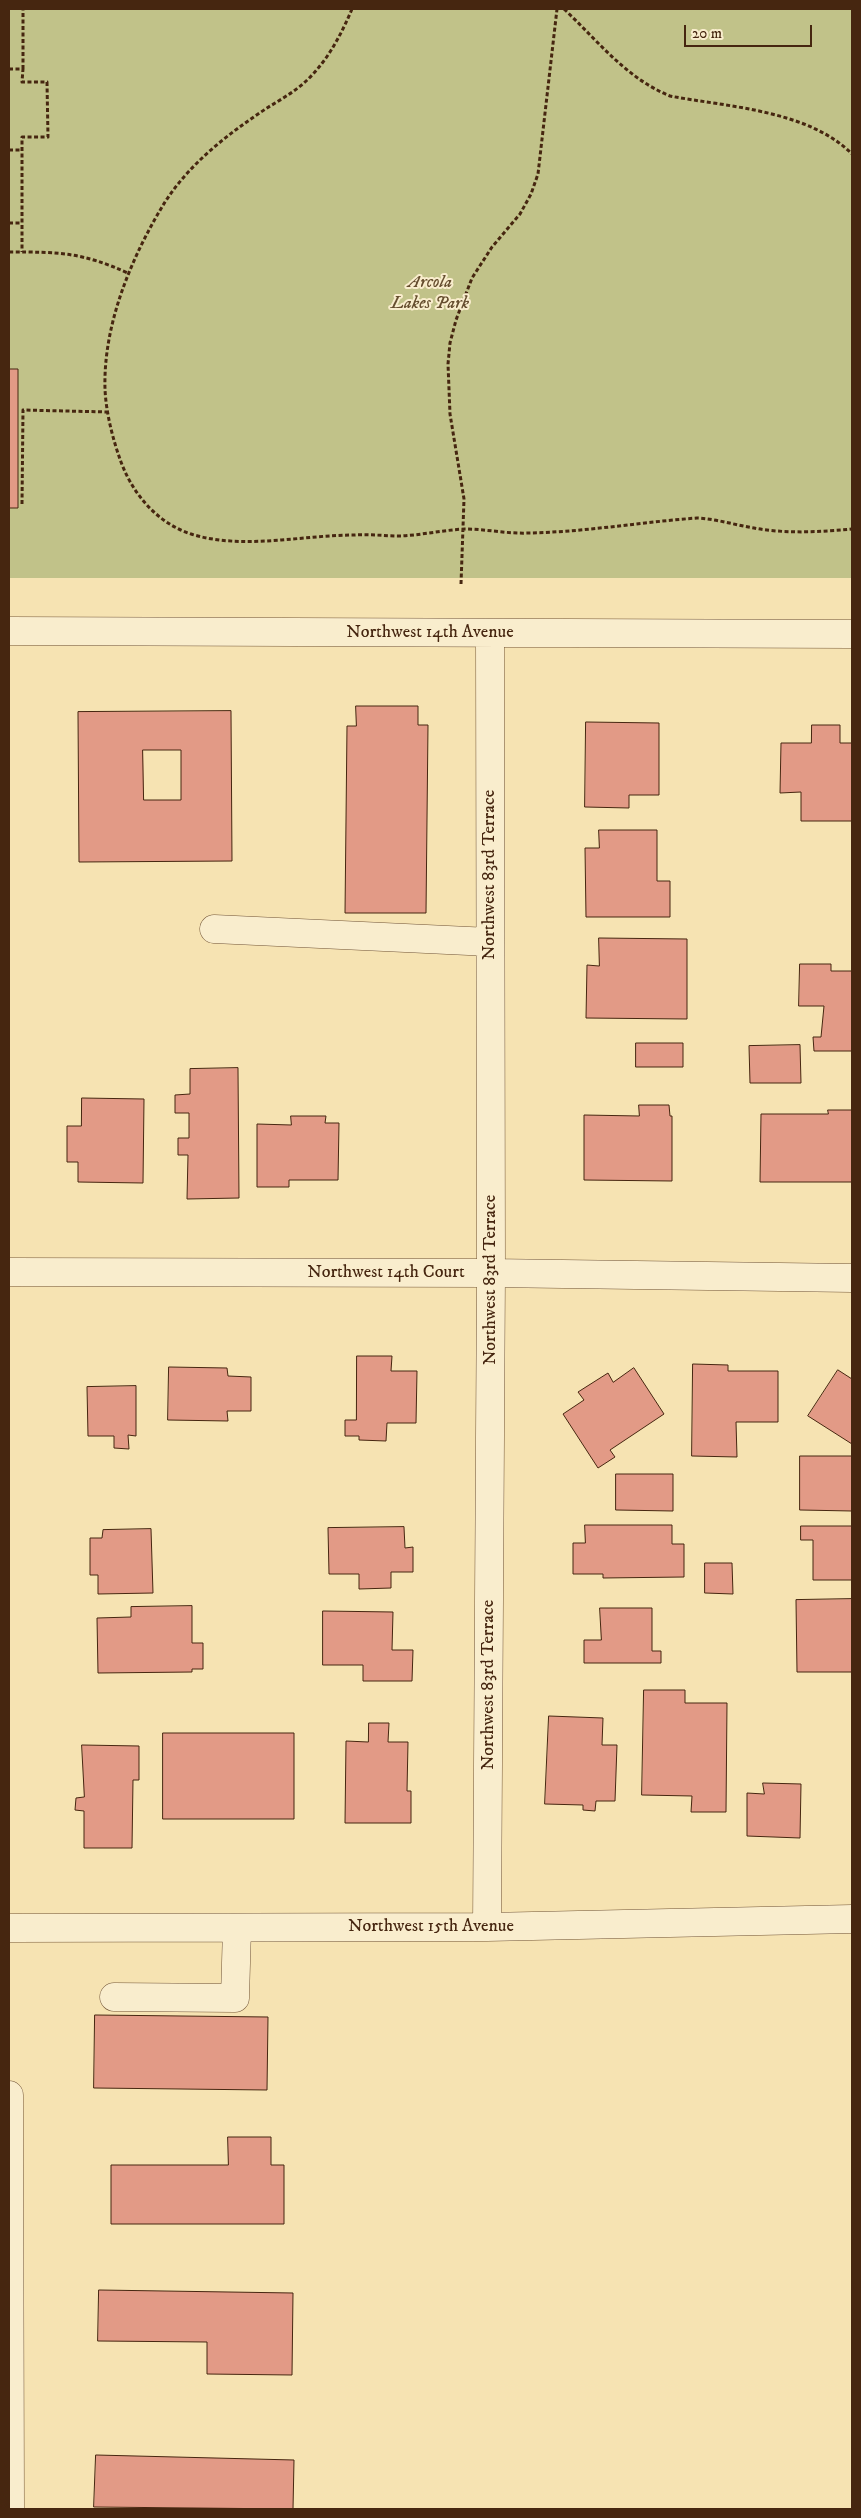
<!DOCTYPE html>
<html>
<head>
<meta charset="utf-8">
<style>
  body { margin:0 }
  #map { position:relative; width:861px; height:2518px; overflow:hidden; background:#f6e3b2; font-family:"IM FELL DW Pica",serif }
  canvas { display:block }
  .frame { position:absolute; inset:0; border:10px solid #462610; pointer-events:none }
  .scale { position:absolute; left:684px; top:25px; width:128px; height:22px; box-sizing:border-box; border:2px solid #462610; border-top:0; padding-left:6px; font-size:15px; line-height:18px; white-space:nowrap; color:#462610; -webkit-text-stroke:4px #f9edcd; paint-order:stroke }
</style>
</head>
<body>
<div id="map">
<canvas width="861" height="2518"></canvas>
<div class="frame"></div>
<div class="scale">20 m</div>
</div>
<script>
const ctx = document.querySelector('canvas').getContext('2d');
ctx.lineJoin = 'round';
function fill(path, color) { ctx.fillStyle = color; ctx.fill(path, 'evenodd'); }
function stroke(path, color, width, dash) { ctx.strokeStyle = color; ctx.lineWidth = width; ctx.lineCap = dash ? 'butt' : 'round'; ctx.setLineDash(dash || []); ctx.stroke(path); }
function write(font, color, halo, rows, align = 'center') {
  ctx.font = font + ' "IM FELL DW Pica",serif'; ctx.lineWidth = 4; ctx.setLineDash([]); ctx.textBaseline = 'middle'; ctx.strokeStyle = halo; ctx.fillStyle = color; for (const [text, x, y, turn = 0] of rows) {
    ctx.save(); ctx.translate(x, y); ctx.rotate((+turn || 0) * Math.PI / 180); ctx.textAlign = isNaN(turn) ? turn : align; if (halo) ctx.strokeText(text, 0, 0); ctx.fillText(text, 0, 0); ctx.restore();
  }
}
const green = new Path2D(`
  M9 9H852V578H9Z`);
const building = new Path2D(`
  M9 369H18V508H9Z
  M356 706H418V725H428L426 913H345L347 726H356Z
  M231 711 232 861 79 862 78 712ZM143 750H181V800H144Z
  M586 722 659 723V795H629V808L585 807Z
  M812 725H840V743H852V821H801V792L780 793 781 743H811Z
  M599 830H657V881H670V917H586L585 848H599Z
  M599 938 687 939V1019L586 1018 587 965 599 966Z
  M800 964H831V971H852V1051H814L813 1037H821L824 1006H799Z
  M636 1043H683V1067H636Z
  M800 1045 801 1083H750L749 1046Z
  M238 1068 239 1198 187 1199 188 1155H178V1138H189V1113H175V1095L190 1094V1069Z
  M82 1098 144 1099 143 1183 78 1182V1162H67V1126H81Z
  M639 1105H669L670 1116H672V1181L584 1180V1115L639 1116Z
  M828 1110H852V1182H760L761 1114H828Z
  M291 1116H326L325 1123H339L338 1180H289V1187H257V1124L291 1125Z
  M357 1356H392L391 1371H417L416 1423H387L386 1441 359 1440V1436H345V1420H356Z
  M693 1364 728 1365V1371H778V1422H736L737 1457 692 1456Z
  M169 1367 227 1368 228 1376 251 1377V1411H227L228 1421 168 1420Z
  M634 1368 664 1414 610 1450 615 1457 598 1468 563 1414 584 1400 578 1392 608 1373 613 1382Z
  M838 1370 852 1379V1444L808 1416Z
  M136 1386V1436L128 1435 129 1449 114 1448V1436H88L87 1387Z
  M800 1456H852V1511L800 1510Z
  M616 1474H673V1511L616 1510Z
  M585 1525H672V1544H684V1577L603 1578V1574H573V1543H585Z
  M801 1526H852V1580H813V1540H801Z
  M404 1527 405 1548 413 1547V1572H391V1588L359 1589V1574H329L328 1528Z
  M151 1529 153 1593 98 1594V1575H90V1538H102L103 1530Z
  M705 1563H732L733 1594 705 1593Z
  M852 1599V1672H797L796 1600Z
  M192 1606V1643H203V1669H192V1672L98 1673 97 1618 131 1617V1607Z
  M600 1608H652V1651H661V1663H584V1640H601Z
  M323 1611 393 1612 392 1650H413L412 1681H363V1665H323Z
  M644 1690H685V1703H727L726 1812H691L692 1796 642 1795Z
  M549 1716 603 1718 602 1745H617L615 1801H596L595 1811 583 1810V1805L545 1804Z
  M369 1723H389L388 1742H408L407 1791H411V1823H345L346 1741 368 1742Z
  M163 1733H294V1819H163Z
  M82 1745 139 1746V1780H133L132 1848H84V1811L75 1810 76 1798 84 1797Z
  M763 1783 801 1784 800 1838 747 1836V1793L764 1794Z
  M95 2015 268 2017 267 2090 94 2088Z
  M228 2137H271V2165H284V2224H111V2165H228Z
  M99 2290 293 2293 292 2375 207 2374V2342L98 2341Z
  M96 2455 294 2460 293 2509 94 2507Z`);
const path = new Path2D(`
  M352 9C341 35 327 62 305 82 294 92 280 100 267 108 228 134 191 162 165 202 132 256 103 324 105 389 106 413 113 440 121 462 134 497 161 527 198 536 248 549 304 535 354 535 370 534 385 536 401 536 422 535 443 530 465 529 486 529 507 534 529 533 585 532 641 522 697 518 717 519 735 525 754 528 785 534 821 532 852 529
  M564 9C598 41 626 78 670 96 728 107 808 110 852 154
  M9 69H23L22 82H47L48 137H22V252
  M23 69V9
  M9 150H22
  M9 223H22
  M9 252C59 252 82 252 130 274
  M22 504 23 410 109 412
  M461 584 464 499 450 414 448 364 450 343 456 320 472 278 492 247 520 214 531 194 538 174 557 9`);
const minor = new Path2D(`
  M9 631 852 634
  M214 929 490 942
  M9 1272 491 1273 852 1278
  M487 1927 491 1273 490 634
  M9 1928 487 1927 852 1919
  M114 1997 235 1998 237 1928
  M9 2095 10 2509`);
const parkNames = [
  ["Arcola",430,283],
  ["Lakes Park",430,304]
];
const streetNames = [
  ["Northwest 14th Avenue",430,633],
  ["Northwest 83rd Terrace",490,875,-90],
  ["Northwest 14th Court",386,1273],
  ["Northwest 83rd Terrace",491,1280,-90],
  ["Northwest 83rd Terrace",489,1685,-90],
  ["Northwest 15th Avenue",431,1927]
];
fill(green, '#c1c289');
fill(building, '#e29a86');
stroke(building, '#462610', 1);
stroke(minor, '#725538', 29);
stroke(path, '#462610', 3, [4, 2.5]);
stroke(minor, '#f9edcd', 28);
write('italic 18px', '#654d2e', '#f9edcd', parkNames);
write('18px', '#462610', '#f9edcd', streetNames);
</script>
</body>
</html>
